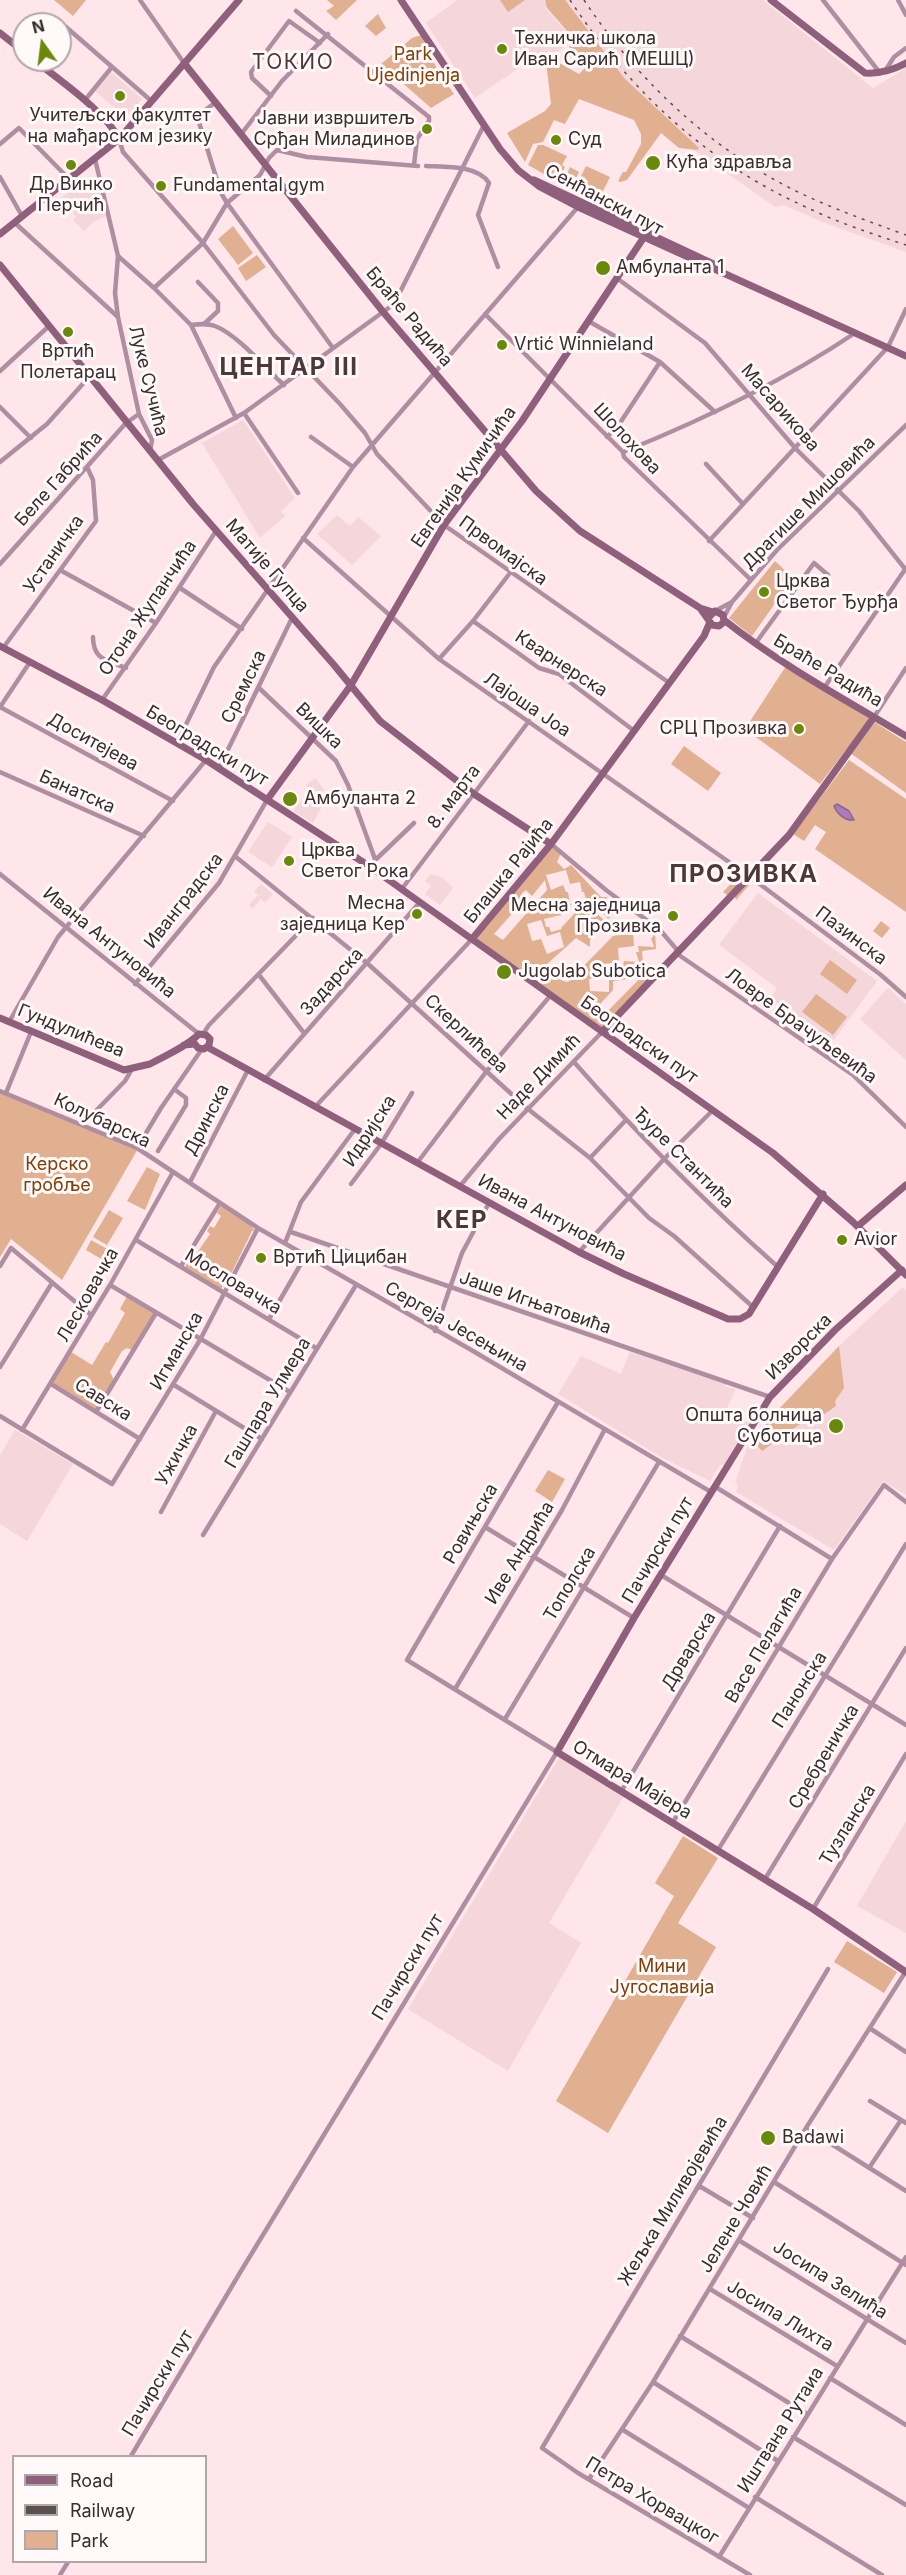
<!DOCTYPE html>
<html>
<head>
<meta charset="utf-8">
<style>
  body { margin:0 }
  #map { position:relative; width:906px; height:2575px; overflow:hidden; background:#ffe6ea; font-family:Inter,sans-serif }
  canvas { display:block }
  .legend { position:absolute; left:12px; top:2455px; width:195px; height:108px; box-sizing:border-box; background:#fff9fa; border:2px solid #afa7a9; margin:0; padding:8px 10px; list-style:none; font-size:18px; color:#382d2f }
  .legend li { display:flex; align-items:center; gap:12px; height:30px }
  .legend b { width:30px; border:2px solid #afa7a9 }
  .north { position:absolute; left:12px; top:12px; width:60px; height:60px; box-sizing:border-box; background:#fff9fa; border:2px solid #afa7a9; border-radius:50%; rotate:346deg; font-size:16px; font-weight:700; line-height:24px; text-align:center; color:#382d2f }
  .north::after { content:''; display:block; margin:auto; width:21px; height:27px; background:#68890a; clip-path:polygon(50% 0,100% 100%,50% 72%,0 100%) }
</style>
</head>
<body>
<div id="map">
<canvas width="906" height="2575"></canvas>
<ul class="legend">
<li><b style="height:8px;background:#8f607c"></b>Road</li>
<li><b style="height:8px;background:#5c4f51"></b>Railway</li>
<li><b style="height:16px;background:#e0b091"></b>Park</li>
</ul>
<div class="north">N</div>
</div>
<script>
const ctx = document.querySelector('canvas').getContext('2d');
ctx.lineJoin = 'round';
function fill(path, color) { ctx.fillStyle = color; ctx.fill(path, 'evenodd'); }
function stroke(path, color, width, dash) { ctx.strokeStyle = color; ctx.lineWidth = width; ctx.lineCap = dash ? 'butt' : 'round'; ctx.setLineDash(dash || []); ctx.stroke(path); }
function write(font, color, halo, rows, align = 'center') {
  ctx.font = font + ' Inter,sans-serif'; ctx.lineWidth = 6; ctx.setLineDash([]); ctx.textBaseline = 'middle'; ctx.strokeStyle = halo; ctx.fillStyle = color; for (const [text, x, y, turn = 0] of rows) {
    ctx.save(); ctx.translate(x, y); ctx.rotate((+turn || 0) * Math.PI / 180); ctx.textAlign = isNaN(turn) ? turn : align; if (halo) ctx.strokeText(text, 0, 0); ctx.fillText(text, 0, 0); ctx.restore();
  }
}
const built = new Path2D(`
  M457 0H544L547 6 545 8 574 40 540 64 535 57 475 98 426 23Z
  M563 0H763L873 88 906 68V252L825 223 784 205 775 207 694 150 604 63Z
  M111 72 142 99 126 117 95 91Z
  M87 178 97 182 106 216 93 222 84 231 73 220 76 217 62 197Z
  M243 420 295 498 281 511 285 516 260 538 202 443Z
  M337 515 350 526 358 517 381 536 352 565 317 534Z
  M316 778 330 800 322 806 313 823 293 811 309 792 306 785Z
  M268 822 292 837 272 867 248 852Z
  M431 874 443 878 453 888 440 905 425 894 431 886 425 881Z
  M261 884 273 894 265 903 261 899 252 909 249 905 258 895 254 891Z
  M758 893 877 981 833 1041 770 998 777 988 719 945Z
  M888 988 906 1004V1060L860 1019Z
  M903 1287 906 1291V1495L883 1481 834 1550 736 1492 738 1485 735 1483 748 1445 778 1410 839 1346Z
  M630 1352 727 1383 725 1387 736 1389 726 1410 750 1423 726 1464 720 1465 710 1481 661 1457 558 1394 581 1356 621 1374Z
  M15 1430 73 1464 27 1541 0 1524V1455Z
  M561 1755 624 1796 549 1923 581 1943 508 2071 408 2009Z
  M906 1821V1933L857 1906Z`);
const green = new Path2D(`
  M54 0H86L73 16Z
  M327 0H357L336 20 326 11 334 6Z
  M500 0H525L508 12Z
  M545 0H565L625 79 699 148 697 150 679 148 661 133 627 180 620 182 618 181 623 172H626L641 144V134L634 120 579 99 565 124 554 120 543 142 533 144 525 162 507 133 545 111 551 104 546 62 552 59 579 74 585 68 569 47 575 40 547 8Z
  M378 14 386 28 376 36 365 26Z
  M421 35 439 73 454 94 431 108 381 64 412 38Z
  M538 145H543L567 156 562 165 565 167 558 182 528 165Z
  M586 166 610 177 600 197 606 200 604 205 574 190Z
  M570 167 579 172 571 189 562 185Z
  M233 226 253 253 238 265 218 239Z
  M257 255 266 267 246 281 238 268Z
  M775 561 793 578 752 636 729 618Z
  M786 666 906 742V793L846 750 820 784 745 729Z
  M684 746 721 773 708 791 671 764Z
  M849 760 906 799V912L815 849 826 832 815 825 804 841 793 834Z
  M551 844 561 853 557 862 564 869 571 865 601 897H608L594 911 605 921 590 940V947L576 938 546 965 563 981 568 982 613 936 633 933 634 946 618 948 619 962 604 964V976L589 979 590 991 609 992V977H625V970H622L624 961 639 962 636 952H639L638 946 654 947 651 938 653 937V930L655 931 656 949 642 951 643 964 627 965 628 979 613 981V990L601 1003V1006L607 1012 647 971 656 975 602 1032 472 939ZM566 870 570 884 580 882 582 892H584L586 899 570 904 568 892H566L563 885 551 890 546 875ZM545 880 547 890 503 940 494 934 524 900 522 893 526 890 532 896ZM586 901 561 928 562 929 551 932 549 927H546L544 919 561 915 567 906ZM541 920 547 936 560 932 564 947 547 954 541 939 532 941 527 924Z
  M739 875 750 884 736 900 734 894 730 897 723 892Z
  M608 900 618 910 608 919 599 909Z
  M881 921 890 928 882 938 873 931Z
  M830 960 857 980 847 994 820 974Z
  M816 994 847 1017 833 1035 802 1012Z
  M0 1090 139 1147 62 1280 11 1239 0 1257Z
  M147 1167 160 1174 145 1210 127 1201Z
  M222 1205 253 1226 252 1228 256 1230 252 1231 231 1274 227 1286 223 1285 221 1290 185 1267 194 1251 197 1253 210 1234 207 1231 210 1226 214 1228 221 1216 217 1213Z
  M109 1210 123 1218 107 1245 93 1237Z
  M91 1240 109 1250 103 1260 86 1250Z
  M127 1296 154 1313 132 1350 127 1348 122 1351 110 1372 114 1380 96 1410 52 1384 71 1352 92 1365 106 1342 108 1343 125 1313 120 1309Z
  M839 1346 844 1388 835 1401 836 1406 813 1422 810 1417 762 1451 753 1441 778 1410Z
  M548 1470 565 1479 552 1502 535 1491Z
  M683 1836 718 1858 678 1923 716 1947 608 2133 556 2101 674 1896 655 1883Z
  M847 1941 897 1972 884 1993 834 1962Z`);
const water = new Path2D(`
  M837 804 849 811 854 820C845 821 837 814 834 806Z`);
const street = new Path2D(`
  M140 0 184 63
  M823 0 880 73
  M898 0 906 15
  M296 11 429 117V121L417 139 414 165
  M66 27 148 98
  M885 71 894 57 906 48
  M271 96 252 78 251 72 289 21 320 43
  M85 100 112 67
  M216 102 197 116 221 193 227 203 333 348
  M242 133 282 81 328 34
  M119 139 123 152 203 243 274 335 340 404 365 433 377 454 444 525 668 682
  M0 144 19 128 69 179
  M95 159 118 256 115 293 118 317 139 414 152 440 150 451
  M426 166C445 167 478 165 489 183L478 215 498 267
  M0 177 22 216
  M15 223 118 317
  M118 256 154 288 191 325 236 418
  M618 279 705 343 796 449 859 511 906 570
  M198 282 218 303V311L204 324
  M154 288 203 243 227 203 260 175 269 158 277 150 307 157 418 166
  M485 314 623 452 624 457 751 580
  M590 322 660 362 715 412
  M191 325C199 324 207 323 215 326 238 335 265 368 284 385
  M0 371 48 327
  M0 407 31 438
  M244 413 298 493
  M311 437 353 467
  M607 437 618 426 660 362
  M623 452C705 419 782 382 855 333
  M158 460 244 413 394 304 484 125
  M0 462 47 424 89 377
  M706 464 743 504
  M303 538 439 659 749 876 881 975 906 997
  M709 541 888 347 906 309
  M0 564 126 423 139 414
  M60 570 156 623
  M180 588 242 629
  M715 611 732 602
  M724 617 732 602 777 550 906 425
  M473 621 539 668 559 674 633 730
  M93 637C93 660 107 660 126 668
  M755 644 814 563 828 575
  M3 648 96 521 93 480 87 467
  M439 659 473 621 510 573
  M259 688 336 761 348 785 375 859
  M824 688 906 568
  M102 700 156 623 216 531
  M0 707 173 801
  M0 707 30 662
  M874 717 906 668
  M177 743 214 667 353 467 578 207
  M219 768 292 618
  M0 772 144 836
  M551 844 606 890 660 930 678 951
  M236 857 367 963 528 1109 590 1158 649 1218 674 1236 753 1307
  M369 866 414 823
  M0 874 199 1034
  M401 890 529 721
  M676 953 853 1075 906 1127
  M259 975 304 1033
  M135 984 219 883 267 800
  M9 1022 58 937 206 760
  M203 1034 209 1025 313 918
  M574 1062C638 1135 706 1203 778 1267
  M264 1080 420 902
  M0 1091 137 1148 258 1228 473 1351 711 1492
  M6 1093 31 1032
  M315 1107 472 939
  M83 1124 125 1081 132 1069
  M137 1148 161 1108 202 1049
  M158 1151 186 1105V1098L174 1089
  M590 1158 625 1121
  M417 1163 486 1072 550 996
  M190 1182 248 1070
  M351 1184 381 1144 412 1093
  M460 1186 499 1139 602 1032
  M291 1232 770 1397
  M136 1240 316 1348
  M285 1243 301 1202 355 1129
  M579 1252 664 1159 713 1110
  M0 1266 11 1248 91 1315
  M181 1266 220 1203
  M110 1285 290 1392
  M269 1319 306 1255
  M435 1331 462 1253 489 1203
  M0 1367 52 1283
  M51 1384 140 1439
  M174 1385 262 1439
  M96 1412 156 1313
  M0 1416 112 1484 200 1340 258 1228
  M22 1430 110 1285 173 1172
  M714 1486 832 1559
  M161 1512 216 1411
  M485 1527 634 1618
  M203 1535 356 1285
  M661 1575 906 1725
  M455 1689 562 1510 605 1429
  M505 1719 659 1462
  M622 1790 780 1526
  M673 1822 832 1559 884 1485 906 1502
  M718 1850 906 1544
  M765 1879 906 1648
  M813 1909 906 1754
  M871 2029 906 2052
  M870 2101 906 2123
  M806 2128 906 2191
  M869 2168 901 2120
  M774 2182 906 2265
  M697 2188 701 2187 753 2218
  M740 2241 906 2343
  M710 2289 837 2366
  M680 2336 807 2414
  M830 2378 906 2425
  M653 2382 778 2461
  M623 2430 749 2508
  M793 2437 906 2505
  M131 2456 241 2271 557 1752 407 1660 558 1402
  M589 2479 653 2382 806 2128 906 1971
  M755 2497 882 2575
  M719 2557 906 2257
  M60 2575 68 2562
  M750 2575 578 2473 542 2448 828 1969`);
const secondary = new Path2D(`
  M401 0 500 149 518 170 540 187 578 207 906 356
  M771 0 865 73C880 74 893 70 906 63
  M0 33 24 52
  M34 60C58 79 106 112 119 139
  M184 63 384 313 536 491 580 531 700 608 713 612
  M534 180 722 268
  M0 234 119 139 239 0
  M0 265 193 504 334 665 380 721 474 794 551 844
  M700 608 712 625 719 626 724 622 723 615 715 611 710 616
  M724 620C781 665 844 699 906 736
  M0 646 102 700 206 760 369 866 773 1153 853 1222 906 1275
  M267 800 351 685 444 525 522 421 648 231
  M472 939 551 844 704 636 710 622
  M0 1018 124 1070 150 1064C166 1055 186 1047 199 1034L206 1035 210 1039 209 1045 204 1049 198 1048 195 1044 184 1045
  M602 1032 789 835 874 717
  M207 1047 579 1252 624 1274 728 1319H740L749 1314 823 1194
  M858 1226 906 1185
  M902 1270 835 1330 770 1397 634 1618 557 1752 813 1909 906 1972`);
const rail = new Path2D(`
  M570 0C630 91 707 163 808 208 839 223 873 234 906 245
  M584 0C638 81 711 150 800 193 834 209 870 222 906 235`);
const markers = [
  [502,49,6,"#68890a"],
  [120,96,6,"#68890a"],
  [427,129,6,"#68890a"],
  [556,140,6,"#68890a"],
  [653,163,8,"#68890a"],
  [71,165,6,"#68890a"],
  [161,186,6,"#68890a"],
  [603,268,8,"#68890a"],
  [68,332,6,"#68890a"],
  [502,345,6,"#68890a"],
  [764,592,6,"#68890a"],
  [799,729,6,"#68890a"],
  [290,799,8,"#68890a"],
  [289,861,6,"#68890a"],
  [417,914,6,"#68890a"],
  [673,916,6,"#68890a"],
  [504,972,8,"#68890a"],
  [842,1240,6,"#68890a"],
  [261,1258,6,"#68890a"],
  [836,1426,8,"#68890a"],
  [768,2138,8,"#68890a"]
];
const poiNames = [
  ["Техничка школа",514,39],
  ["Иван Сарић (МЕШЦ)",514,60],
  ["Учитељски факултет",120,116,"center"],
  ["на мађарском језику",120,137,"center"],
  ["Јавни извршитељ",415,119,"right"],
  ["Срђан Миладинов",415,140,"right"],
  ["Суд",568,140],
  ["Кућа здравља",666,163],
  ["Др Винко",71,185,"center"],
  ["Перчић",71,206,"center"],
  ["Fundamental gym",173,186],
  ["Амбуланта 1",616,268],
  ["Vrtić Winnieland",514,345],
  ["Вртић",68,352,"center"],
  ["Полетарац",68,373,"center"],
  ["Црква",776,582],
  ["Светог Ђурђа",776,603],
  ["СРЦ Прозивка",787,729,"right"],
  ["Амбуланта 2",304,799],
  ["Црква",301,851],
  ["Светог Рока",301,872],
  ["Месна",405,904,"right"],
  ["заједница Кер",405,925,"right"],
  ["Месна заједница",661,906,"right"],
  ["Прозивка",661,927,"right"],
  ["Jugolab Subotica",518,972],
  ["Avior",854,1240],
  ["Вртић Цицибан",273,1258],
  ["Општа болница",822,1416,"right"],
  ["Суботица",822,1437,"right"],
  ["Badawi",782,2138]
];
const parkNames = [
  ["Park",413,55],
  ["Ujedinjenja",413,76],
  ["Керско",57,1165],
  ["гробље",57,1186],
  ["Мини",662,1967],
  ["Југославија",662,1988]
];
const streetNames = [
  ["Сенћански пут",604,200,28],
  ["Браће Радића",409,317,50],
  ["Луке Сучића",148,381,76],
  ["Масарикова",780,408,49],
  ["Шолохова",627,439,47],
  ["Евгенија Кумичића",464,477,-55],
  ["Беле Габрића",59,479,-48],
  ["Драгише Мишовића",809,503,-45],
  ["Првомајска",503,551,36],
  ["Устаничка",54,554,-55],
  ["Матије Гупца",267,566,49],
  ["Отона Жупанчића",148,608,-56],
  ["Кварнерска",561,664,33],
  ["Браће Радића",828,671,31],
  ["Сремска",244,687,-64],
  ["Лајоша Јоа",527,705,34],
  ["Вишка",319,726,44],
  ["Доситејева",93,742,29],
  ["Београдски пут",207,746,31],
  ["Банатска",77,792,24],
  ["8. марта",454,797,-53],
  ["Блашка Рајића",509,871,-51],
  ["Иванградска",184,901,-52],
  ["Пазинска",851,936,37],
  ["Ивана Антуновића",109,943,39],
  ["Задарска",332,982,-48],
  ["Ловре Брачуљевића",801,1026,36],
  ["Гундулићева",71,1031,22],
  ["Скерлићева",466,1034,43],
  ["Београдски пут",639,1040,35],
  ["Наде Димић",539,1077,-46],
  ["Дринска",207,1120,-63],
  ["Колубарска",102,1121,25],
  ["Идријска",370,1131,-57],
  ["Ђуре Стантића",683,1158,45],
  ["Ивана Антуновића",552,1218,28],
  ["Мословачка",233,1282,31],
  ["Лесковачка",88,1295,-60],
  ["Јаше Игњатовића",535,1303,19],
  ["Сергеја Јесењина",456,1327,30],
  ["Изворска",799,1347,-45],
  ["Игманска",177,1351,-60],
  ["Савска",103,1400,32],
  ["Гашпара Улмера",268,1403,-59],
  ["Ужичка",177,1455,-61],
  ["Ровињска",471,1524,-60],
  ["Пачирски пут",658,1550,-59],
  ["Иве Андрића",520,1553,-59],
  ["Тополска",570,1584,-59],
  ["Васе Пелагића",764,1645,-59],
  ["Дрварска",689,1651,-59],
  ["Панонска",800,1690,-58],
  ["Сребреничка",824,1757,-59],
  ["Отмара Мајера",632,1780,31],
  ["Тузланска",848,1825,-59],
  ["Пачирски пут",408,1967,-59],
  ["Жељка Миливојевића",673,2201,-59],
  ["Јелене Човић",736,2219,-59],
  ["Јосипа Зелића",830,2280,32],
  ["Јосипа Лихта",780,2316,31],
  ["Пачирски пут",158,2383,-59],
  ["Иштвана Рутаиа",781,2430,-58],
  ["Петра Хорвацког",652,2501,31]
];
const quarterNames = [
  ["ТОКИО",293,63]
];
const districtNames = [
  ["ЦЕНТАР III",289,368],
  ["ПРОЗИВКА",744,875],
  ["КЕР",462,1221]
];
fill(built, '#f4d6db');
fill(green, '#e0b091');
fill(water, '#ad7bb9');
stroke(water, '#8a6490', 1.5);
stroke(street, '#af8ea1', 4.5);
stroke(secondary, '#8f607c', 7);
stroke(rail, '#5c4f51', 1.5, [3, 6]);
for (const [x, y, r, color] of markers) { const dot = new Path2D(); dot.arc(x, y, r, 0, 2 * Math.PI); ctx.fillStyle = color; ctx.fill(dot); stroke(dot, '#fff9fa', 2); }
write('18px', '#382d2f', '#fff9fa', poiNames, 'left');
write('18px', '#7f3f05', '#fff9fa', parkNames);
write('18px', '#382d2f', '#fff9fa', streetNames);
ctx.letterSpacing = '1.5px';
write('21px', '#4e373b', '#fff9fa', quarterNames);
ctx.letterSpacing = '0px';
ctx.letterSpacing = '1.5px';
write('bold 24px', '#4e373b', '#fff9fa', districtNames);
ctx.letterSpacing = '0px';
</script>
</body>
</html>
